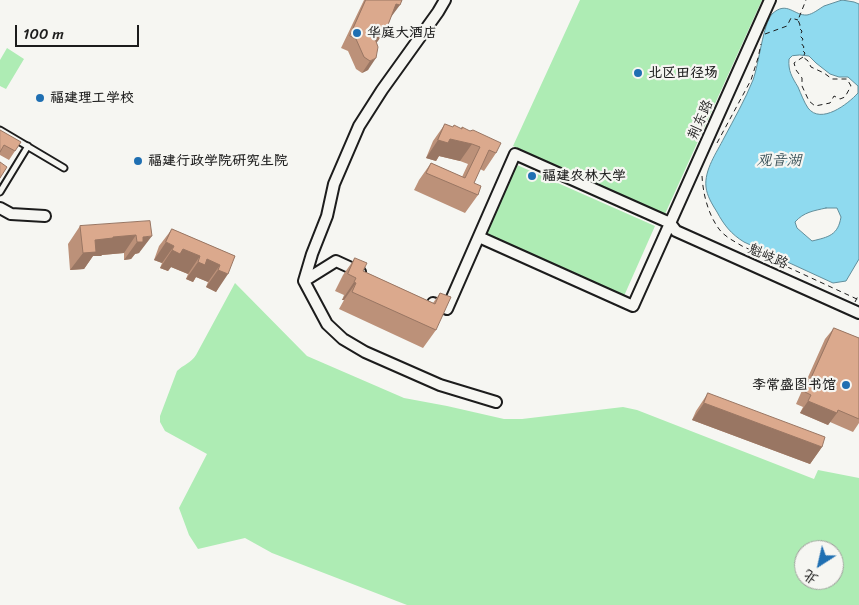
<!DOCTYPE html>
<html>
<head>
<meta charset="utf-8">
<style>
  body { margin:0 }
  #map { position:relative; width:859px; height:605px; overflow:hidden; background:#f6f6f2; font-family:Sriracha,"LXGW WenKai TC",sans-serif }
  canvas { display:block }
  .north { position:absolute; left:794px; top:540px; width:50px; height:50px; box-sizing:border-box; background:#f6f6f2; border:1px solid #9f9f9c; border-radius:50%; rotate:215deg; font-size:14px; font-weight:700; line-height:20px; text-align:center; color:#1c1c1c }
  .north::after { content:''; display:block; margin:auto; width:18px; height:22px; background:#1f6fb2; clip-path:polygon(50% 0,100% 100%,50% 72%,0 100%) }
  .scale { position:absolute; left:15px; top:25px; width:124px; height:22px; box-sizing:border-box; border:2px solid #1c1c1c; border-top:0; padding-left:6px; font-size:15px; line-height:18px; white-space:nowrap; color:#1c1c1c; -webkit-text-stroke:4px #f6f6f2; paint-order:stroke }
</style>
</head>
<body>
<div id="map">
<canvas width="859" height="605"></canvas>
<div class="north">北</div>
<div class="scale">100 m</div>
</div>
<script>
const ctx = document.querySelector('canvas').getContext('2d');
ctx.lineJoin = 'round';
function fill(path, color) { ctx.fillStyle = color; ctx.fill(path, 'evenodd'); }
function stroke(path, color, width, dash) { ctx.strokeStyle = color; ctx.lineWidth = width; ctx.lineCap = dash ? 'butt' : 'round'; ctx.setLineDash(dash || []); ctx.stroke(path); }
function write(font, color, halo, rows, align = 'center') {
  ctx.font = font + ' Sriracha,"LXGW WenKai TC",sans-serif'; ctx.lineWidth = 4.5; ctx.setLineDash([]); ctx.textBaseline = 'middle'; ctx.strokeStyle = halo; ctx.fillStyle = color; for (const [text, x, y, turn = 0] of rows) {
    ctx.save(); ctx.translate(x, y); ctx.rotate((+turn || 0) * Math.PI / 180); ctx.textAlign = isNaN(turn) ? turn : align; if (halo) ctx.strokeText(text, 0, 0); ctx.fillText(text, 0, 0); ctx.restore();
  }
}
const green = new Path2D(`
  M580 0H762L665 214 513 146Z
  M7 48 24 59 6 89 0 86V60Z
  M517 165 655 226 624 296 486 234Z
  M235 283 307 356 404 398 447 406 504 419H522L623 407 637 410 814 479 818 470 859 478V605H407L272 553 245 538 198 549 189 535 179 508 207 454 165 431 160 422V416L177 371C183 365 191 363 196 355ZM804 550H834V580H804Z`);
const water = new Path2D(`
  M842 0 854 2 859 4V259L846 281 833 283 744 242C731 234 724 225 717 212 712 204 707 196 706 187 704 170 717 152 724 138 734 119 745 100 753 80 759 64 763 24 772 14 787 0 794 16 807 15 813 14 819 9 824 6 830 4 836 2 842 0ZM800 55 809 56 816 63 830 74 839 77H848L858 86V93C848 104 821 125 808 108 804 102 801 94 798 87 792 77 788 71 789 59L792 56ZM826 208H837L841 217C838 235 829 237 812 241L797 228 795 222C804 212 813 211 826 208Z`);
const path = new Path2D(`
  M765 34 787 26 791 18 798 20
  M803 57 794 63 796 70 802 78V86L809 101 815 106 830 103 834 96 840 99 845 97 851 86 847 79H832L824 73 811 67 808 61 803 57 805 53 802 50 804 47 801 43 803 39 800 36 802 31 799 28 800 25 798 20 806 0
  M717 143 751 80 758 58 761 44
  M702 176C703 194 708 214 719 229 725 237 734 241 742 246L859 300
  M855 302 859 294`);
const lane = new Path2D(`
  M0 130 64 168
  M0 192 28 146`);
const street = new Path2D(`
  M0 208 11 214 45 216
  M670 223 676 231 859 313
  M479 237 633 306 770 0
  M360 272 336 261 304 281 312 254 327 216 334 184 359 126 382 90 438 12 445 0
  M304 281 327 324 343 339 365 352 440 385 496 402
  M433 303 447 309 515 154 670 223`);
const wall = new Path2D(`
  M364 0H402L391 17 386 30 377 42H376L368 70 362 73 356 69 348 51 341 48Z
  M445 124 452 127 461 129 462 127 496 153 484 171 480 169 474 183 478 195 465 213 414 190 419 180 431 163 462 177 468 164 460 161 439 156 436 161 426 158 433 141Z
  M0 130 15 151 9 160 0 155Z
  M150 221 139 253 135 254 131 259 124 260V253L102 255 101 256H93L84 269 70 270 68 244 80 226Z
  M172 229 235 256 216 292 206 287 208 282 196 277 193 282 186 279 188 274 171 267 168 271 160 268 162 263 154 260 159 246Z
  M355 258 363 271 433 303 440 293 436 330 423 348 339 309 344 300H342L344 295 335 291 343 275Z
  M834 328 859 338V423L853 432 830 422 828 425 800 413 803 407 796 404 825 339Z
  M708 393 822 447 810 464 692 420 696 411Z`);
const shadedWall = new Path2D(`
  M396 4 400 5 391 17Z
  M371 27 386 30 377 42 363 39Z
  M376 58 368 70 362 73 370 61Z
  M450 139 472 144 460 161 439 156 436 161 426 158 438 140Z
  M136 235 124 253 102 255 101 256H93L84 269 70 270 83 253 95 240 113 237Z
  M152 236 139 253 135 254 131 259 124 260 137 242 143 237Z
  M166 242 174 246 162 263 154 260Z
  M183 249 200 256 188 274 171 267 168 271 160 268 172 250Z
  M207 259 220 265 208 282 196 277 193 282 186 279 198 262Z
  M218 270 228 274 216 292 206 287Z
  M354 282 356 283 344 300H342Z
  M808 401 837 413 828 425 800 413Z
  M704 403 822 447 810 464 692 420Z`);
const building = new Path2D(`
  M366 0H402L400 5 396 4 386 30 371 27 378 47 376 58 370 61 364 57 356 39 350 36Z
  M445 124 453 127 454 125 462 129V127L470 131 473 130 501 143 496 153 489 150 474 183 481 186 478 195 426 173 431 163 465 178 480 147 472 144 450 139 448 143 438 140Z
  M0 130 21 142 15 151 4 145 0 152Z
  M0 162 7 167 0 178Z
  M150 221 152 236 143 237V242H137L136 235 113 237V238L95 240 96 252 83 253 80 226Z
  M172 229 235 256 228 274 218 270 220 265 207 259 205 265 198 262 200 256 183 249 180 254 172 250 174 246 166 242Z
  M355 258 367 263 363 271 435 304 440 293 451 297 436 330 352 292 356 283 354 282 356 278 348 274Z
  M834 328 859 338V419L838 410 837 413 808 401 811 395 805 392Z
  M708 393 825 437 822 447 704 403Z`);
const markers = [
  [357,33,5,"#1f6fb2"],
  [638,73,5,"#1f6fb2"],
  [40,98,5,"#1f6fb2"],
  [138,161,5,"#1f6fb2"],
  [532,176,5,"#1f6fb2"],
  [846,385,5,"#1f6fb2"]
];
const poiNames = [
  ["华庭大酒店",367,33],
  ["北区田径场",648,73],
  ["福建理工学校",50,98],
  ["福建行政学院研究生院",148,161],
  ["福建农林大学",542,176],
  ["李常盛图书馆",836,385,"right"]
];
const streetNames = [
  ["荆东路",701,120,-66],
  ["魁岐路",768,257,24]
];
const waterNames = [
  ["观音湖",779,161]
];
fill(green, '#aeecb4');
fill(water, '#8fdaef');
stroke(water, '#618e9b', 1);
stroke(lane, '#1c1c1c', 9);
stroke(street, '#1c1c1c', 14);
stroke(path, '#1c1c1c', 1, [5, 4]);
stroke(lane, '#f6f6f2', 5);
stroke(street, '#f6f6f2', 10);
fill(wall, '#bc9179');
fill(shadedWall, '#997663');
fill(building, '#dba98d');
stroke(building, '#997663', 1);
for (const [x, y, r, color] of markers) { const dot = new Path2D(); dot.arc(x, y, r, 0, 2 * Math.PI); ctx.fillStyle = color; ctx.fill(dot); stroke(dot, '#f6f6f2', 2); }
write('bold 14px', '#1c1c1c', '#f6f6f2', poiNames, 'left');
write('14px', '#1c1c1c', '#f6f6f2', streetNames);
write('italic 15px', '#3e555b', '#f6f6f2', waterNames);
</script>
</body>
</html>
